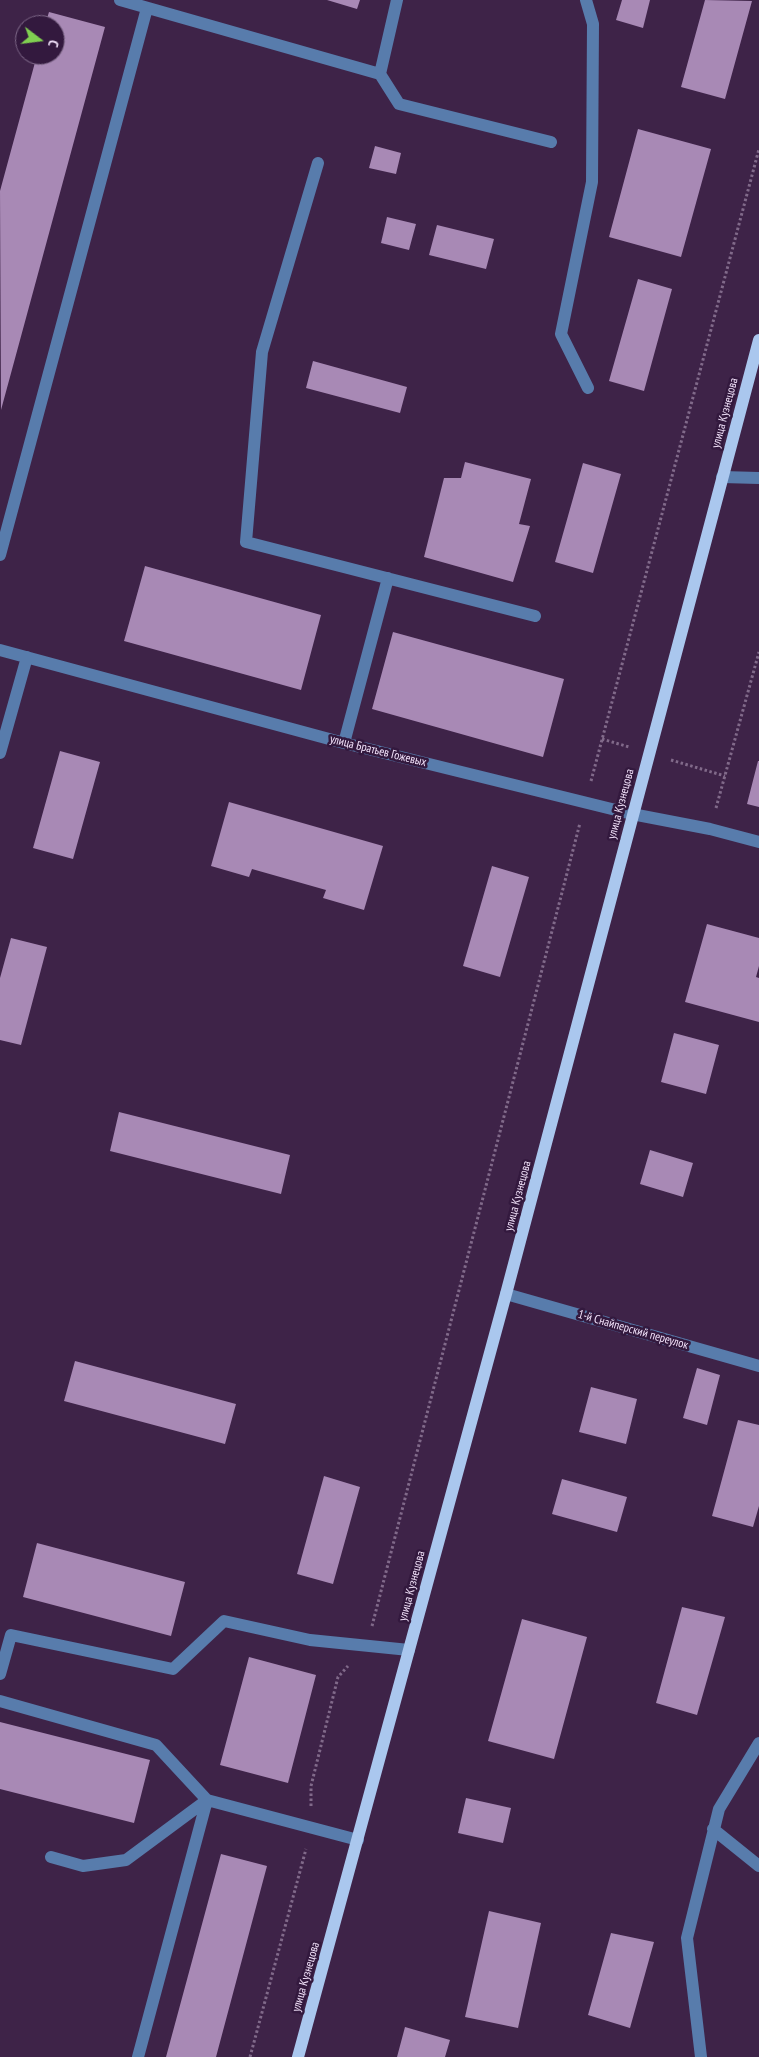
<!DOCTYPE html>
<html>
<head>
<meta charset="utf-8">
<style>
  body { margin:0 }
  #map { position:relative; width:759px; height:2057px; overflow:hidden; background:#3e2348; font-family:"PT Sans Narrow",sans-serif }
  canvas { display:block }
  .north { position:absolute; left:15px; top:15px; width:50px; height:50px; box-sizing:border-box; background:#33193e; border:1px solid #7f6989; border-radius:50%; rotate:105deg; font-size:14px; font-weight:700; line-height:20px; text-align:center; color:#f2e2fa }
  .north::after { content:''; display:block; margin:auto; width:18px; height:22px; background:#80d051; clip-path:polygon(50% 0,100% 100%,50% 72%,0 100%) }
</style>
</head>
<body>
<div id="map">
<canvas width="759" height="2057"></canvas>
<div class="north">С</div>
</div>
<script>
const ctx = document.querySelector('canvas').getContext('2d');
ctx.lineJoin = 'round';
function fill(path, color) { ctx.fillStyle = color; ctx.fill(path, 'evenodd'); }
function stroke(path, color, width, dash) { ctx.strokeStyle = color; ctx.lineWidth = width; ctx.lineCap = dash ? 'butt' : 'round'; ctx.setLineDash(dash || []); ctx.stroke(path); }
function write(font, color, halo, rows, align = 'center') {
  ctx.font = font + ' "PT Sans Narrow",sans-serif'; ctx.lineWidth = 5; ctx.setLineDash([]); ctx.textBaseline = 'middle'; ctx.strokeStyle = halo; ctx.fillStyle = color; for (const [text, x, y, turn = 0] of rows) {
    ctx.save(); ctx.translate(x, y); ctx.rotate((+turn || 0) * Math.PI / 180); ctx.textAlign = isNaN(turn) ? turn : align; if (halo) ctx.strokeText(text, 0, 0); ctx.fillText(text, 0, 0); ctx.restore();
  }
}
const building = new Path2D(`
  M327 0H360L357 9Z
  M622 0H650L643 28 616 20Z
  M705 0 752 1 725 99 681 87Z
  M49 12 105 27 1 410 0 191 37 55H55V25H45Z
  M638 129 711 149 681 257 609 237Z
  M375 146 401 153 396 174 369 168Z
  M387 217 416 224 409 250 381 243Z
  M437 225 494 239 486 269 429 255Z
  M638 279 672 289 644 391 609 381Z
  M313 361 407 387 400 413 306 388Z
  M465 462 531 479 519 524 530 526 513 582 424 557 444 478H461Z
  M583 463 621 474 593 573 555 562Z
  M145 566 321 615 301 690 124 641Z
  M393 632 564 679 543 757 372 709Z
  M60 751 100 762 73 859 33 848Z
  M758 761H759V807L747 804Z
  M229 802 383 846 364 910 323 898 326 890 252 869 249 877 211 866Z
  M492 866 529 877 500 977 463 966Z
  M707 924 759 938V966L756 977 759 978V1022L685 1002Z
  M11 938 47 947 21 1045 0 1040V978Z
  M674 1033 719 1045 706 1094 661 1082Z
  M119 1112 290 1155 281 1194 110 1151Z
  M650 1150 693 1163 683 1197 640 1184Z
  M75 1361 236 1404 225 1444 64 1401Z
  M697 1368 720 1375 707 1425 683 1418Z
  M591 1387 637 1399 626 1444 579 1432Z
  M738 1420 759 1425V1506L753 1527 712 1516Z
  M324 1476 360 1487 333 1584 297 1574Z
  M562 1479 627 1497 617 1532 552 1514Z
  M37 1543 185 1582 171 1636 23 1597Z
  M682 1607 725 1617 697 1715 656 1703Z
  M522 1619 587 1637 554 1759 488 1741Z
  M249 1657 316 1675 288 1783 220 1765Z
  M0 1722 150 1760 134 1823 0 1789Z
  M466 1798 511 1808 503 1843 458 1833Z
  M221 1854 267 1866 216 2057H166Z
  M489 1911 541 1923 518 2028 465 2017Z
  M611 1933 654 1942 630 2028 588 2015Z
  M405 2027 450 2040 445 2057H397Z`);
const path = new Path2D(`
  M602 739 629 747
  M671 760 725 776
  M591 781 759 149
  M716 808 759 652
  M372 1626 580 823
  M311 1806V1786L338 1677 348 1666
  M250 2057 306 1849`);
const minor = new Path2D(`
  M120 0 380 74 399 104 551 142
  M586 0 593 24 592 182 561 334 588 388
  M380 74 397 0
  M318 163 262 352 246 542 535 616
  M722 477 759 478
  M0 555 147 8
  M0 650 344 743 632 814 710 829 759 842
  M344 743 388 578
  M0 753 27 657
  M506 1294 759 1366
  M0 1674 11 1635 173 1669 224 1621 310 1640 409 1650
  M0 1701 156 1745 207 1800 358 1840
  M713 1829 759 1866
  M51 1857 83 1866 126 1860 207 1800 138 2057
  M701 2057 687 1938 719 1809 759 1743`);
const major = new Path2D(`
  M298 2057 506 1294 759 340`);
const streetNames = [
  ["улица Кузнецова",725,413,-75],
  ["улица Братьев Гожевых",378,751,14],
  ["улица Кузнецова",621,804,-75],
  ["улица Кузнецова",518,1196,-75],
  ["1-й Снайперский переулок",633,1330,16],
  ["улица Кузнецова",412,1586,-75],
  ["улица Кузнецова",306,1977,-74]
];
fill(building, '#a889b5');
stroke(path, '#816a8a', 3, [2.5, 2.5]);
stroke(minor, '#587cac', 12);
stroke(major, '#aac7ee', 12);
write('12px', '#f2e2fa', '#33193e', streetNames);
</script>
</body>
</html>
